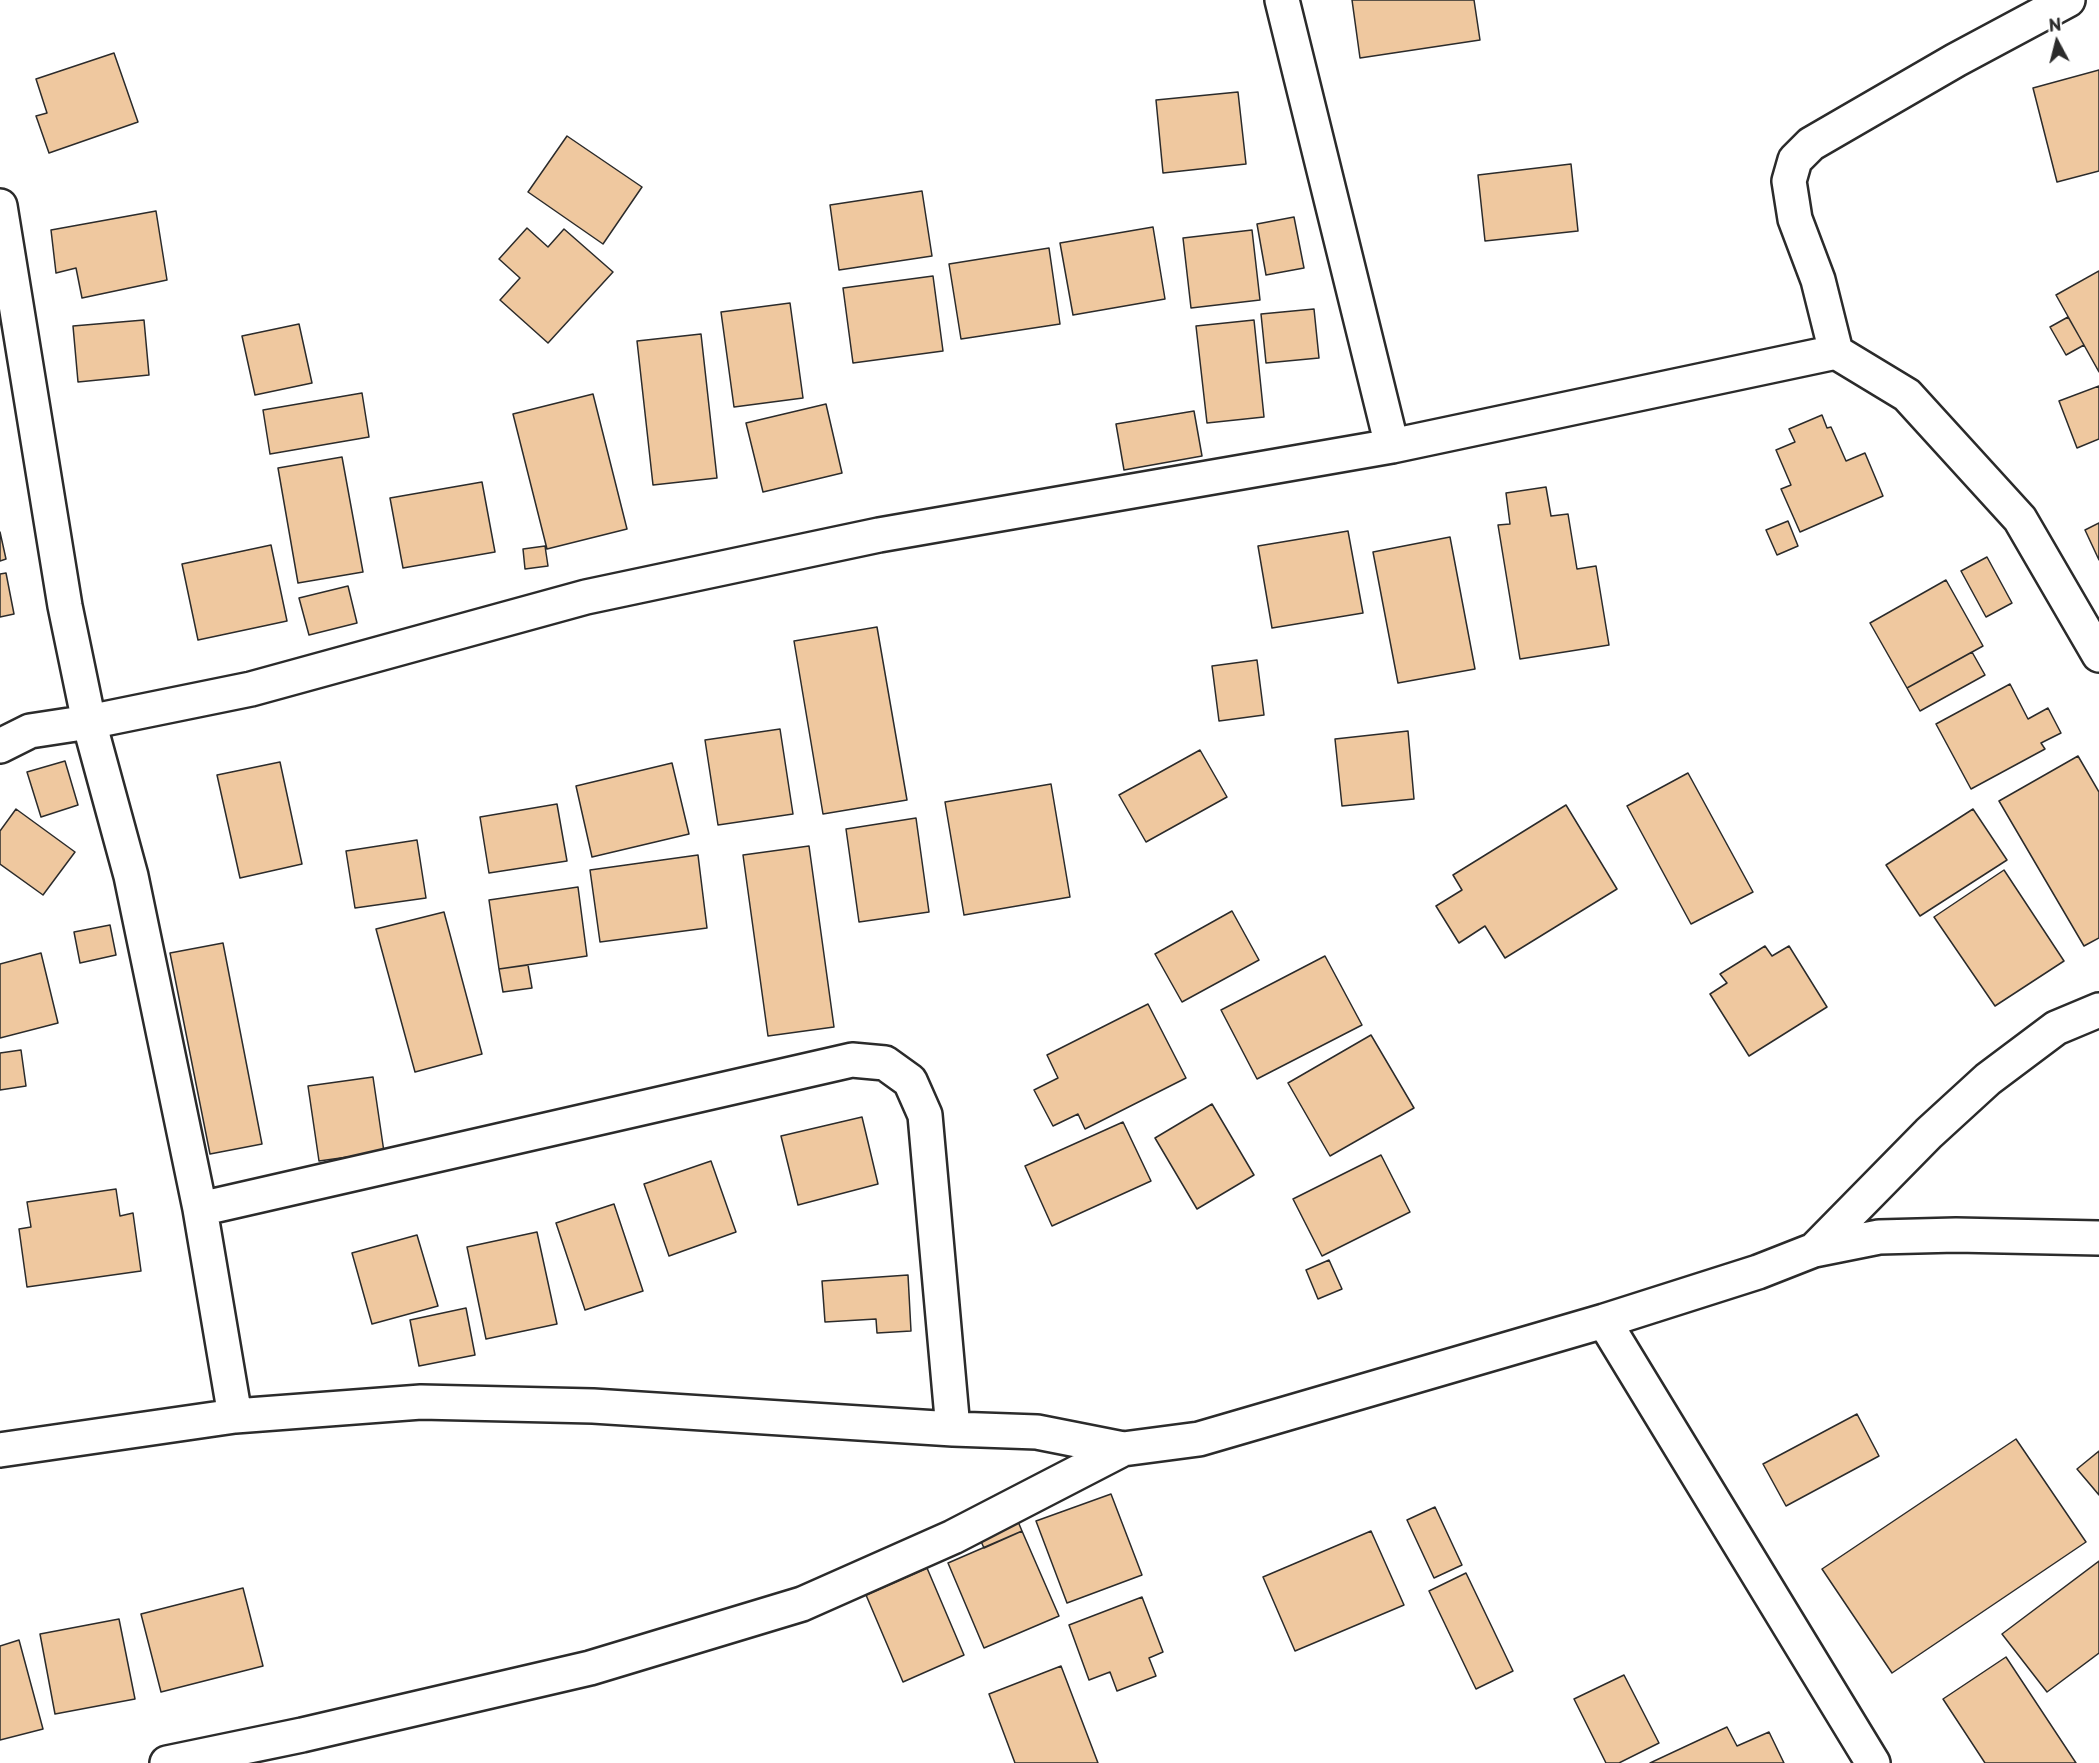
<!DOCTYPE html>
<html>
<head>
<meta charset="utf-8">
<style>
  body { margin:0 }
  #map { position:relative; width:2099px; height:1763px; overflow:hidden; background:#fff; font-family:"Playpen Sans",sans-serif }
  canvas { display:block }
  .north { position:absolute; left:2027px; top:12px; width:60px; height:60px; -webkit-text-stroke:4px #fff; paint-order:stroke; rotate:353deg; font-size:16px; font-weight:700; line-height:24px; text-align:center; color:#2b2b2b }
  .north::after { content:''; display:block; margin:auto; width:21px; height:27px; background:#2b2b2b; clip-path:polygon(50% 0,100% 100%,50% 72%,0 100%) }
</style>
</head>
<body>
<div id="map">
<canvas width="2099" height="1763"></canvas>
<div class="north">N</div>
</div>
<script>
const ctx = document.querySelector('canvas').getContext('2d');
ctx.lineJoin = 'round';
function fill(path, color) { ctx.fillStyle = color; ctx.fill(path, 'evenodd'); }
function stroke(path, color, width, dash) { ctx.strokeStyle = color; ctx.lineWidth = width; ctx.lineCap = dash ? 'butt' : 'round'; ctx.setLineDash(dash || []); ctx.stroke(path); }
const building = new Path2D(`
  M1352 0H1474L1480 40 1360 58Z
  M114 53 138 122 49 153 36 116 47 113 36 79Z
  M2099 70V171L2057 182 2033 88Z
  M1238 92 1246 164 1163 173 1156 100Z
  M567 136 642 187 603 244 528 192Z
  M1571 164 1578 231 1485 241 1478 175Z
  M922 191 932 256 839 270 830 205Z
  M156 211 167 280 82 298 76 268 56 273 51 230Z
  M1294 217 1304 268 1266 275 1257 224Z
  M1153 227 1165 299 1073 315 1060 243Z
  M527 228 548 247 564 229 613 272 548 343 500 300 520 278 499 259Z
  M1252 230 1260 300 1191 308 1183 238Z
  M1049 248 1060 324 961 339 949 264Z
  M2099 271V372L2056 295Z
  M933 276 943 351 853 363 843 288Z
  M790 303 803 398 734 407 721 312Z
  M1314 309 1319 358 1266 363 1261 314Z
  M2068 317 2084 345 2066 355 2050 327Z
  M144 320 149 375 78 382 73 326Z
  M1254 320 1264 417 1207 423 1196 326Z
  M299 324 312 383 255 395 242 336Z
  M701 334 717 478 653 485 637 341Z
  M2099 386V439L2077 448 2059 401Z
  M362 393 369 437 270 454 263 410Z
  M593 394 627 529 547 549 513 414Z
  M826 404 842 473 763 492 746 423Z
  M1194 411 1202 456 1124 470 1116 424Z
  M1822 415 1827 428 1831 427 1846 461 1865 453 1883 496 1800 532 1781 489 1791 485 1776 450 1795 442 1789 429Z
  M342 457 363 572 298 583 278 468Z
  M482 482 495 552 403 568 390 498Z
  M1546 487 1551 516 1568 514 1577 569 1596 566 1609 645 1520 659 1498 525 1510 524 1506 493Z
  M1788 521 1798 546 1777 555 1766 530Z
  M2099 523V560L2085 530Z
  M1348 531 1363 613 1272 628 1258 546Z
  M0 532 6 559 0 561Z
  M1450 537 1475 669 1398 683 1373 552Z
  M271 545 287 621 198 640 182 564Z
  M545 546 548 566 525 569 523 549Z
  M1987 557 2012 603 1986 617 1961 571Z
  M6 573 14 614 0 617V574Z
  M1946 580 1983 646 1907 688 1870 623Z
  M348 586 357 623 309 635 299 598Z
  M877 627 907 800 823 814 794 641Z
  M1972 652 1985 675 1920 711 1907 688Z
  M1257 660 1264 715 1219 721 1212 666Z
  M2010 684 2028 719 2048 708 2061 733 2041 743 2045 749 1971 789 1936 724Z
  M780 729 793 814 718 825 705 740Z
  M1408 731 1414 799 1342 806 1335 739Z
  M1200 750 1227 797 1146 842 1119 795Z
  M2078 756 2099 792V938L2084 946 1999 801Z
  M65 761 78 805 41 817 27 772Z
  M280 762 302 864 240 878 217 775Z
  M672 763 689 834 592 857 576 786Z
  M1688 773 1753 892 1691 924 1627 806Z
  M1051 784 1070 897 964 915 945 802Z
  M557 804 567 861 489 873 480 817Z
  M1566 805 1617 889 1505 958 1485 926 1459 943 1436 906 1462 890 1453 875Z
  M16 809 75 852 43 895 0 864V831Z
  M1973 809 2007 860 1920 916 1886 865Z
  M916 818 929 912 859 922 846 829Z
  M417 840 426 898 355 908 346 851Z
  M809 846 834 1027 768 1036 743 855Z
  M698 855 707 928 600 942 590 870Z
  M2004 870 2064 961 1995 1006 1934 917Z
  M578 887 587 956 499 969 489 900Z
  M1232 911 1259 960 1182 1002 1155 954Z
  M444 912 482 1054 415 1072 376 929Z
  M110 925 116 955 80 963 74 932Z
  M223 943 262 1144 210 1154 170 953Z
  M1765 946 1772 956 1789 946 1827 1007 1749 1056 1710 994 1727 983 1720 974Z
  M41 953 58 1023 0 1038V964Z
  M1325 956 1362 1025 1257 1079 1221 1010Z
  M528 965 532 988 503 992 499 969Z
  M1148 1004 1186 1078 1085 1129 1078 1114 1053 1126 1034 1090 1058 1078 1047 1055Z
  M1371 1035 1414 1108 1330 1156 1288 1083Z
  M21 1050 26 1086 0 1090V1053Z
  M373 1077 384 1152 319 1161 308 1086Z
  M1212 1104 1254 1175 1197 1209 1155 1138Z
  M862 1117 878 1184 798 1205 781 1136Z
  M1123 1122 1151 1181 1052 1226 1025 1166Z
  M1381 1155 1410 1212 1322 1256 1293 1199Z
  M711 1161 736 1232 669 1256 644 1184Z
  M116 1189 120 1216 133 1213 141 1271 27 1287 19 1229 31 1227 27 1202Z
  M614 1204 643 1291 585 1310 556 1223Z
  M537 1232 557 1324 486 1339 467 1247Z
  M417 1235 438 1306 372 1324 352 1253Z
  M1329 1260 1342 1289 1318 1299 1306 1270Z
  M908 1275 911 1331 877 1333 876 1319 825 1322 822 1281Z
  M466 1308 475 1355 419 1366 410 1320Z
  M1857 1414 1879 1456 1786 1506 1763 1464Z
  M2016 1439 2086 1542 1892 1673 1822 1569Z
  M2099 1451V1495L2077 1469Z
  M1111 1494 1142 1575 1067 1603 1036 1521Z
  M1435 1507 1462 1565 1434 1578 1407 1520Z
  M1014 1512 1022 1531 984 1548 975 1528Z
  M1022 1531 1059 1616 984 1648 948 1563Z
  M1371 1531 1404 1605 1295 1651 1263 1577Z
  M2099 1561V1653L2047 1692 2002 1634Z
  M927 1568 964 1655 903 1682 866 1595Z
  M1466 1573 1513 1671 1476 1689 1429 1591Z
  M243 1588 263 1666 161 1692 141 1614Z
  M1142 1597 1163 1652 1149 1658 1156 1676 1117 1691 1110 1672 1089 1680 1069 1625Z
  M119 1619 135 1699 55 1714 40 1634Z
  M19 1640 43 1729 0 1740V1646Z
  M2006 1657 2076 1763H1985L1943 1699Z
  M1061 1666 1098 1763H1015L989 1694Z
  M1624 1675 1659 1743 1619 1763H1606L1574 1699Z
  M1727 1727 1737 1746 1769 1732 1784 1763H1650Z`);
const minor = new Path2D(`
  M1282 0 1392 446
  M0 206 65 606 89 722 131 876 200 1209 235 1416
  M1836 352 1818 280 1795 219 1789 181 1795 160 1811 144 1956 60 2068 0
  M0 746 30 731 89 722 251 689 586 597 879 535 1392 446 1836 352 1907 395 2020 519 2099 655
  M200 1209 852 1060 885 1063 910 1081 925 1115 953 1429
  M1814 1250 1929 1133 1988 1079 2056 1028 2099 1010
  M1604 1321 1873 1763
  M0 1450 235 1416 421 1402 593 1406 953 1429 1037 1432 1123 1449 1199 1439 1604 1321 1758 1272 1814 1250 1879 1237 1956 1235 2099 1238
  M167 1763 302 1735 590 1668 802 1604 953 1537 1123 1449`);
fill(building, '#efc89f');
stroke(building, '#2b2b2b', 1.5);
stroke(minor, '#2b2b2b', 38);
stroke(minor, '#fff', 33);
</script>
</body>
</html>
